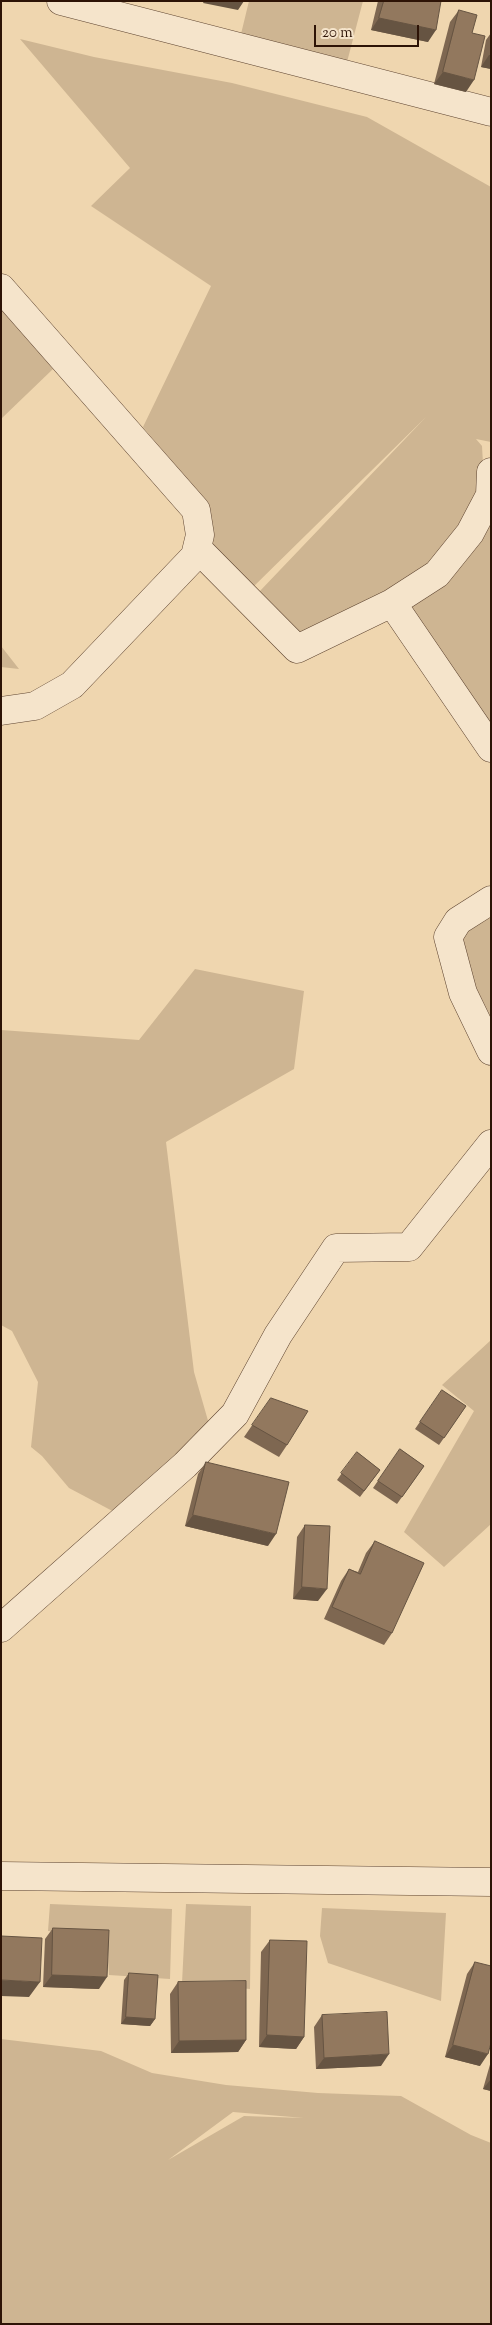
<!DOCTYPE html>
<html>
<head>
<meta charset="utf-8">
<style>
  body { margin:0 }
  #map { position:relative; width:492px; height:2325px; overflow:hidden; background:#efd6af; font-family:"Sorts Mill Goudy",serif }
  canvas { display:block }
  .frame { position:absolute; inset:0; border:2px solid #2d1306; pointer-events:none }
  .scale { position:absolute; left:314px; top:25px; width:105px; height:22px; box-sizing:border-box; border:2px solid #2d1306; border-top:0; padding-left:6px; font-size:15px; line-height:18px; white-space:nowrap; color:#2d1306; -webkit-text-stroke:4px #f5e4cb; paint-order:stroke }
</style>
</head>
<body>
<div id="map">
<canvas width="492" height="2325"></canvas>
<div class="frame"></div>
<div class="scale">20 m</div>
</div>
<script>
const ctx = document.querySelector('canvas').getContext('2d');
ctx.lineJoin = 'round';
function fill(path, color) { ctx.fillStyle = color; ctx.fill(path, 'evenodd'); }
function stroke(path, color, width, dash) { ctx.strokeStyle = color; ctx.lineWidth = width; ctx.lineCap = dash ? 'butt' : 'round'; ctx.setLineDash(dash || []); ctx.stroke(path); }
const green = new Path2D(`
  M249 1H363L347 62 241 34Z
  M20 39 94 57 232 83 367 117 491 187V442L476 439 482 446 485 500 491 467V748L396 608 426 569 301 637 259 592 426 417 249 591 206 551 201 496 143 427 211 286 91 206 130 168Z
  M1 305 53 369 1 419Z
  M1 646 19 669 1 667Z
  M491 900V1046L443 939Z
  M195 969 304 991 294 1069 166 1142 194 1372 211 1431 120 1515 69 1488 42 1456 31 1447 38 1382 12 1331 1 1325V1030L139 1040Z
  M491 1340V1524L444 1567 404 1532 474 1411 442 1385Z
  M50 1904 172 1909 170 1979 109 1975 106 1936 48 1931Z
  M186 1904 251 1906 250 1989 182 1983Z
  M322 1908 446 1913 441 2001 328 1963 320 1936Z
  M1 2039 101 2051 152 2073 226 2085 318 2093 401 2096 471 2135 491 2143V2324H1ZM233 2112 304 2118 244 2116 168 2160Z`);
const minor = new Path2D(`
  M61 1 491 112
  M1 288 196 510 200 535 195 556 72 685 35 706 1 711
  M197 548 297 649 392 603 437 574 470 533 490 495 491 472
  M392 603 491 748
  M491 900 458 921 448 937 463 993 491 1051
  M1 1628 185 1465 235 1414 278 1335 336 1248 409 1247 491 1144`);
const tertiary = new Path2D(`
  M1 1876 491 1882`);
const wall = new Path2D(`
  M378 1H441L428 42 371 30Z
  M459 10 466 92 434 84 450 22Z
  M491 33V69L481 67 486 40Z
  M442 1390 466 1406 439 1445 415 1429Z
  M271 1398 287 1445 279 1457 244 1437Z
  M400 1449 424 1466 397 1504 373 1488Z
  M357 1452 380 1470 360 1497 337 1480Z
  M206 1462 268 1546 185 1526 198 1474Z
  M305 1525 318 1601 293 1599 297 1537Z
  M375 1541 392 1633 384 1645 324 1619 341 1581 349 1569 358 1572 366 1553Z
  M53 1928 99 1989 43 1987 45 1939Z
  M270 1940 304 2037 296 2049 259 2047 261 1952Z
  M475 1962 480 2066 445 2057 467 1974Z
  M129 1973 155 2019 150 2026 121 2024 124 1980Z
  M178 1982 246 2040 238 2052 171 2053 170 1994Z
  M322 2015 381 2066 316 2069 314 2027Z
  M491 2061V2091L483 2089Z`);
const shadedWall = new Path2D(`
  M204 1H244L238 10 203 3Z
  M379 18 436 30 428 42 371 30Z
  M489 55H491V69L481 67Z
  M443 72 474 80 466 92 434 84Z
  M193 1515 276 1534 268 1546 185 1526Z
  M302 1587 327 1589 318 1601 293 1599Z
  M52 1975 107 1977 99 1989 43 1987Z
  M1 1980 40 1982 29 1997 1 1996Z
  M126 2017 155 2019 150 2026 121 2024Z
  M267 2035 304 2037 296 2049 259 2047Z
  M246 2040 238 2052 171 2053 179 2041Z
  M453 2045 488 2054 480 2066 445 2057Z
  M389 2054 381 2066 316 2069 324 2058Z
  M491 2079V2091L483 2089Z`);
const building = new Path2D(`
  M384 1H441L436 30 379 18Z
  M459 10 477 15 472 33 485 36 474 80 443 72Z
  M442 1390 466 1406 444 1438 420 1422Z
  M271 1398 308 1411 287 1445 252 1425Z
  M400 1449 424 1466 402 1497 378 1481Z
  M357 1452 380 1470 364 1491 341 1473Z
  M206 1462 289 1482 276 1534 193 1515Z
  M305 1525 330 1526 327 1589 302 1587Z
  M375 1541 424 1563 392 1633 332 1607 349 1569 360 1574Z
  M53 1928 109 1930 107 1977 52 1975Z
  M1 1936 42 1938 40 1982 1 1980Z
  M270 1940 307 1941 304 2037 267 2035Z
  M475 1962 491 1966V2043L488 2054 453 2045Z
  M129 1973 158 1975 155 2019 126 2017Z
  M246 1981V2040L179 2041 178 1982Z
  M387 2012 389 2054 324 2058 322 2015Z`);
fill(green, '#ceb592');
stroke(minor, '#5e4430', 29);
stroke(tertiary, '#5e4430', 29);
stroke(minor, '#f5e4cb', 28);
stroke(tertiary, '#f5e4cb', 28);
fill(wall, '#7e6751');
fill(shadedWall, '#665442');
fill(building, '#92785e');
stroke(building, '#665442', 1);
</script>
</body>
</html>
